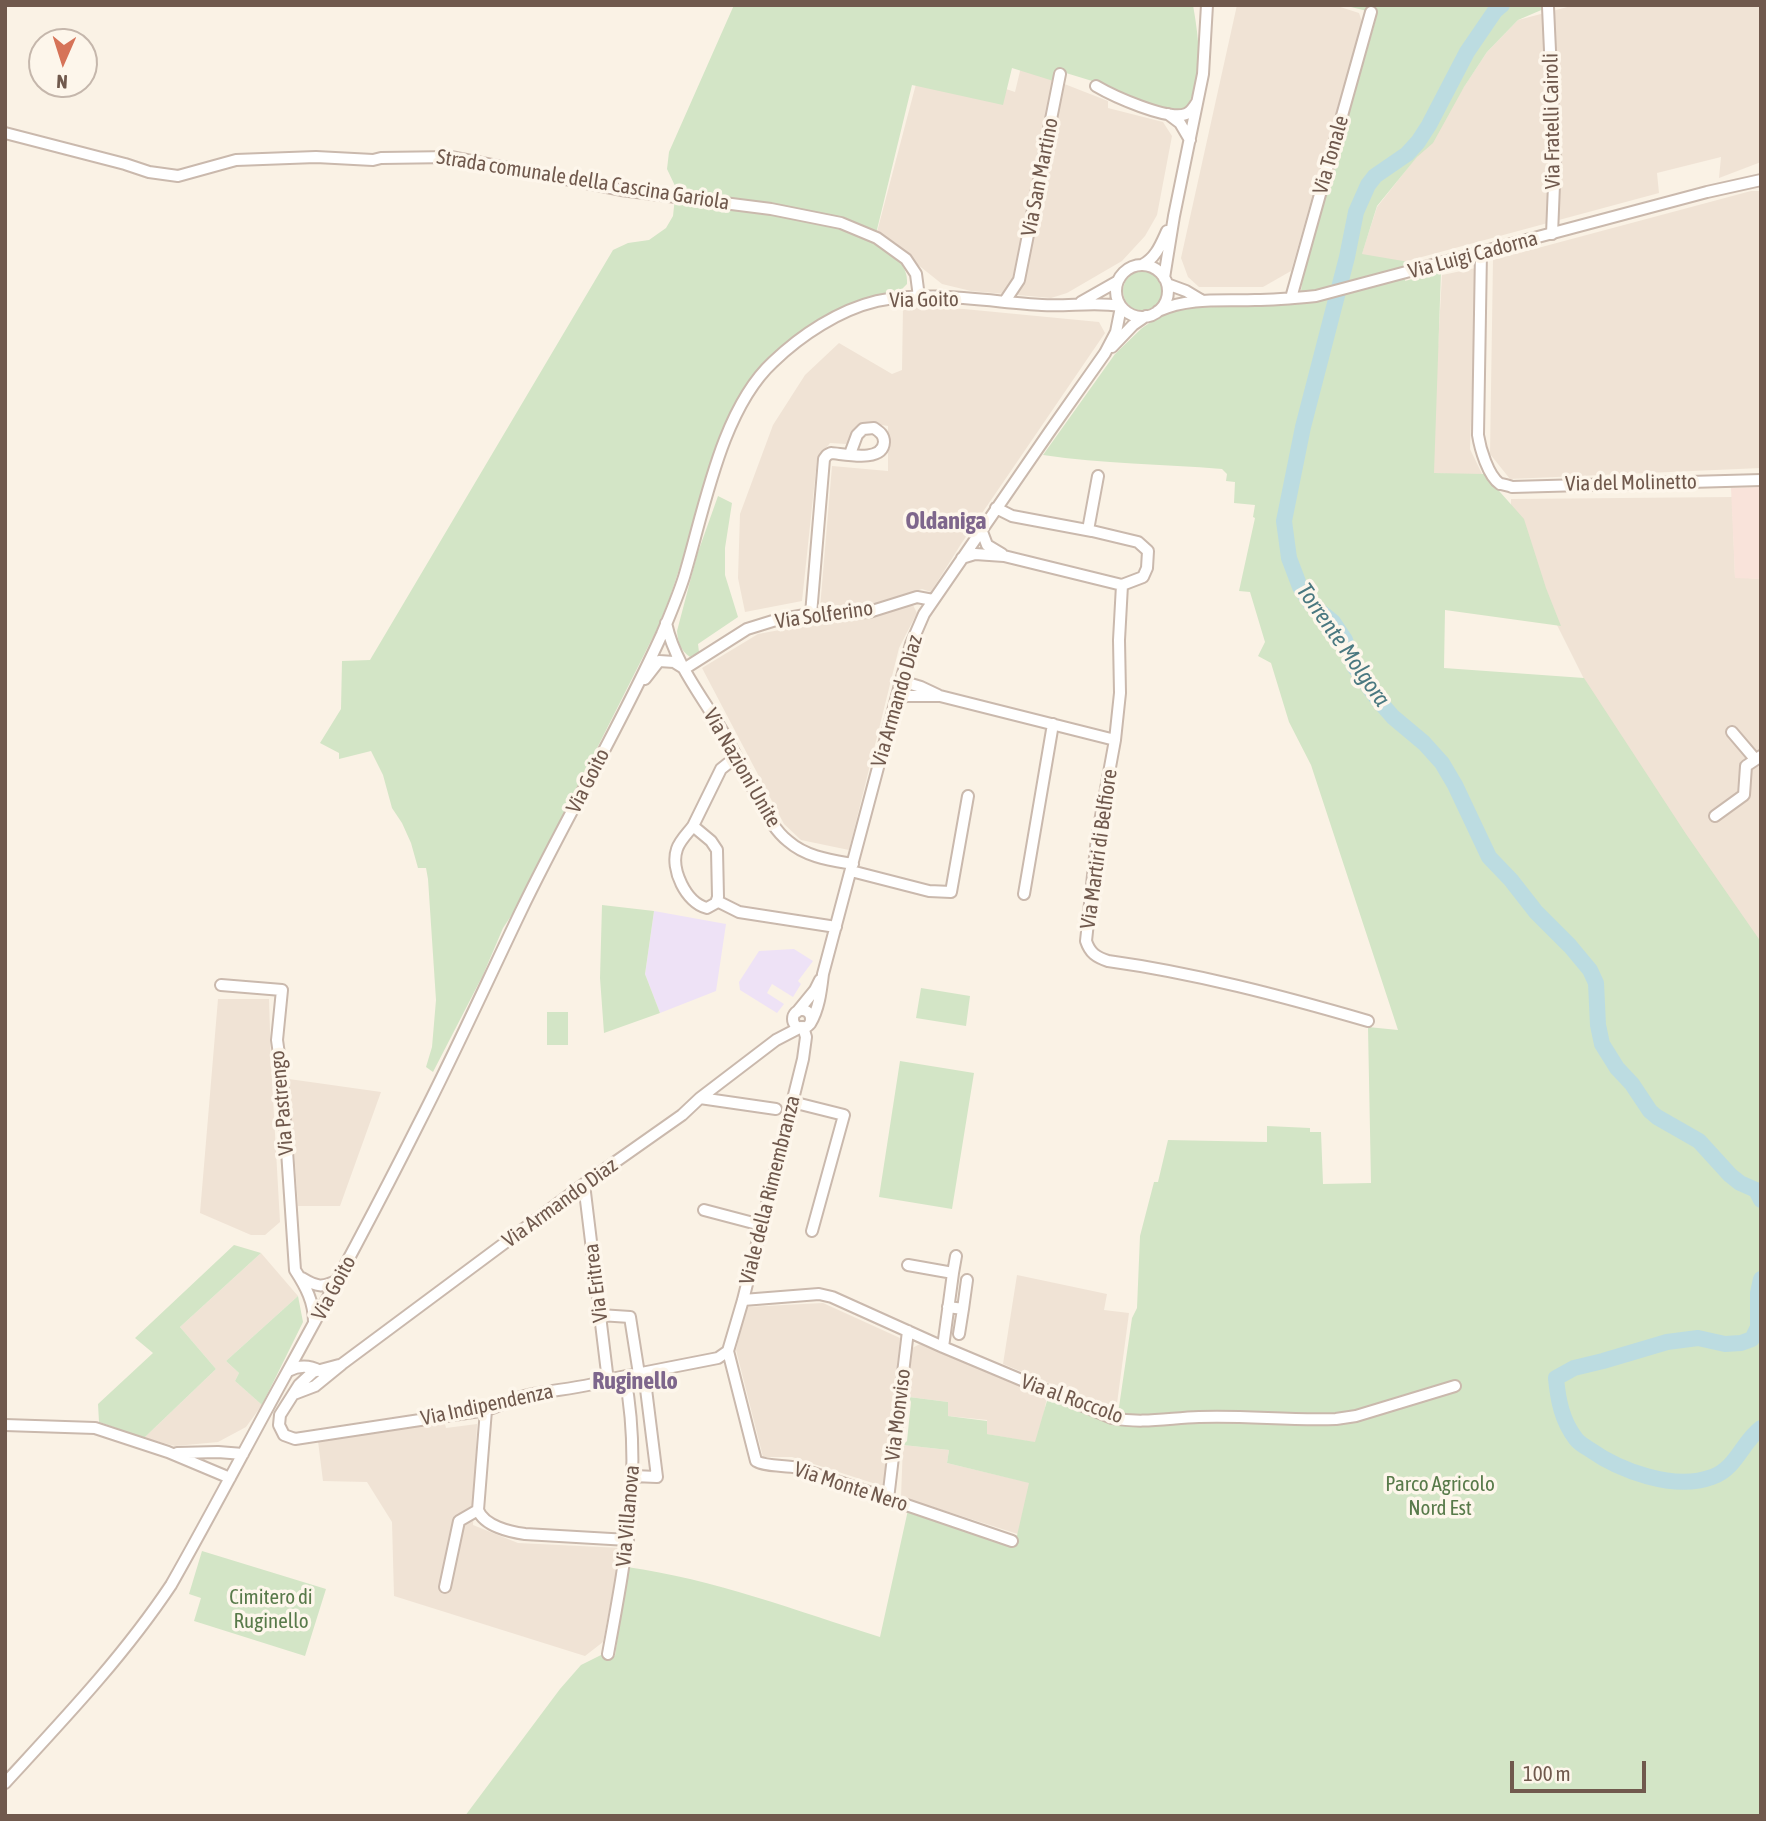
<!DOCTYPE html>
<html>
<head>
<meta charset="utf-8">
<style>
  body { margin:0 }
  #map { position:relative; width:1766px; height:1821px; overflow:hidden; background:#faf2e5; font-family:"Asap Condensed",sans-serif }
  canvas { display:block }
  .frame { position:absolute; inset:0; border:7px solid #70594d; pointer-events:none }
  .north { position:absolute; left:28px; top:28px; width:70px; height:70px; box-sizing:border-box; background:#fdf6eb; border:2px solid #c5b7ac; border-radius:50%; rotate:183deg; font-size:19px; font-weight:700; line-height:28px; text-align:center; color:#70594d }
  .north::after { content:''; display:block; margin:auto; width:24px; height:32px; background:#d67358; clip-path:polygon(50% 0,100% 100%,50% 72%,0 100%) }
  .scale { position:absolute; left:1510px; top:1761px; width:136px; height:32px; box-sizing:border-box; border:4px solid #70594d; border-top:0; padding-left:9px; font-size:21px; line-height:24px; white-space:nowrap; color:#70594d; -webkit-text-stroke:5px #fdf6eb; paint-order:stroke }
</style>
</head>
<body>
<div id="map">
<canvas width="1766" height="1821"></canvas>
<div class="frame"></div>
<div class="north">N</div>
<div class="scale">100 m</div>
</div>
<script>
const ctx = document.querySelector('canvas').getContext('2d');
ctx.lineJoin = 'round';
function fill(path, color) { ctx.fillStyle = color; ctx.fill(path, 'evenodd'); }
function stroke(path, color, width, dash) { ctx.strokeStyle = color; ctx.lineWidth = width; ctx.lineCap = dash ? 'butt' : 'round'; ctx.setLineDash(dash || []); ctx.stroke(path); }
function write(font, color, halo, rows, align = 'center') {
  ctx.font = font + ' "Asap Condensed",sans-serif'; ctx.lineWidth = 7; ctx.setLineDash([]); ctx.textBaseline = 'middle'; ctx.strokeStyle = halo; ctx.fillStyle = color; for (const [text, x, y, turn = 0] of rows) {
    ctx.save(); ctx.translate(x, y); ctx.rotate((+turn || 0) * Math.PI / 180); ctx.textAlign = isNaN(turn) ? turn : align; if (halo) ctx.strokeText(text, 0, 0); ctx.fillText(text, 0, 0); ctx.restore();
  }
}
const residential = new Path2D(`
  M1237 5H1334L1359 13 1362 22 1291 271 1263 287H1199L1188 277 1181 258Z
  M1575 5H1761V162L1719 178 1721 157 1657 173 1659 193 1355 275 1377 207 1422 150 1487 52 1518 20Z
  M1021 67 1108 101V108L1163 122 1172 136 1157 215 1145 236 1122 261 1067 293 1051 298 971 291 942 284 877 232 916 84 1006 89 1015 92Z
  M1751 191H1761V468L1510 479 1490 454 1493 260Z
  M1476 268 1470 449 1483 476 1431 473 1442 275Z
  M903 307 964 309 1099 322 1105 333 961 544 931 592 922 589 868 607 820 608 832 466 888 471V426L869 423 861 428 846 444 830 443 817 460 802 601 745 612 738 578 740 514 773 425 805 375 839 343 892 374 902 370Z
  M1732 497 1735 577 1761 579V950L1602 715 1547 605 1509 601 1511 499Z
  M912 603 917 613 899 648 849 850 801 840 784 824 702 668 758 634 839 619H867Z
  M218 999H269L271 1063 280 1222 265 1235H251L200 1213Z
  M289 1079 381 1092 340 1206H298Z
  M261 1253 298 1296 226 1361 239 1373 235 1381 262 1405 246 1427 218 1442 175 1446 144 1438 216 1369 180 1327Z
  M1017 1275 1107 1294 1104 1310 1129 1313 1116 1411 1003 1364Z
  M823 1303 900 1338 885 1487 792 1457H763L736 1350 746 1307Z
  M920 1344 1047 1397 1038 1443 986 1434 987 1420 948 1416V1402L909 1397 912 1348Z
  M444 1420 446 1428 477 1424 473 1525 518 1543 621 1548 603 1642 585 1656 394 1596 392 1522 367 1482 323 1481 318 1441Z
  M903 1445 949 1450 947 1463 1031 1483 1021 1535 901 1497Z`);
const commercial = new Path2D(`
  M1761 487V579L1735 578 1731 488Z`);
const education = new Path2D(`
  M654 911 726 924 716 991 660 1013 645 974Z
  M794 949 813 961 798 981 801 984 793 997 772 984 767 993 784 1004 777 1013 740 990 739 982 759 951Z`);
const green = new Path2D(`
  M734 5H1193C1199 40 1206 86 1181 114L1135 103 1102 84 1066 73 1063 84 1012 68 1003 105 912 85 874 242C889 252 909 263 907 284L901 290 868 297 826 316 795 336 779 349 752 376 736 402 728 421 670 597 658 627 517 907 503 928 483 975 433 1072 426 1067 432 1047 436 1000 428 879 426 868H418L411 843 402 823 392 808 383 775 371 751 339 759V753L320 743 341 709 342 661 370 660 613 250 628 243 649 240 666 228 673 216 676 188 667 169 669 152Z
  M1343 5H1553L1518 20 1487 52 1464 87 1433 143 1417 157 1377 206 1362 254 1409 262 1405 281 1441 271 1434 473 1484 474 1524 519 1546 588 1561 626 1445 610 1444 668 1584 678 1686 834 1761 942V1816H465L560 1689 581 1665 601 1655 615 1656 627 1567C713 1579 797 1611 880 1637L908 1510 1016 1540 1029 1483 947 1463 949 1450 903 1445 907 1441 911 1402 909 1397 948 1402V1416L987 1421V1434L1035 1442 1049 1394 1114 1418 1119 1407 1132 1318 1137 1308 1140 1236 1154 1182H1158L1168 1140 1267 1142V1126L1310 1128V1132H1321L1323 1184 1371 1183 1368 1027 1398 1030 1311 765 1289 722 1271 663 1258 656 1265 642 1250 592 1239 591 1255 518 1253 517 1255 505 1234 503 1235 482 1226 481 1227 474 1222 469C1163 464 1102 464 1043 455L1115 354 1142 328 1160 316 1185 308 1299 304 1303 277 1377 15 1375 13Z
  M1123 291a20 20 0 1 1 40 0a20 20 0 1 1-40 0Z
  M718 496 732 503 725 548V575L738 617 698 644 699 652 690 657C680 650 678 642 677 631L697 555Z
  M602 905 654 911 645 974 660 1013 604 1033 600 978Z
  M921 988 970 996 966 1026 916 1018Z
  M547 1012H568V1045H547Z
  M900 1061 974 1073 952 1209 879 1197Z
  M234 1245 261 1253 180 1327 216 1369 144 1438 99 1422 98 1404 153 1353 135 1338Z
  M298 1296 303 1322 262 1405 235 1381 239 1373 226 1361Z
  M202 1551 326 1589 305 1656 194 1621 201 1598 189 1594Z`);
const river = new Path2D(`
  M1502 5 1495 11 1467 52 1429 125 1418 142 1407 154 1375 176 1368 185 1356 212 1347 257 1303 427 1284 521 1289 558 1300 587 1311 604 1333 622 1345 640 1354 666 1379 701 1393 717 1424 743 1442 763 1455 785 1489 857 1511 880 1536 912 1570 946 1590 970 1596 983 1598 1025 1602 1044 1617 1068 1632 1084 1650 1111 1657 1117 1699 1141 1730 1175 1740 1183 1756 1190 1761 1200
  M1761 1279 1758 1293V1327L1752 1339 1741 1343 1725 1344 1698 1338 1667 1342 1603 1361 1574 1368 1556 1378C1558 1400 1562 1421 1576 1439 1579 1443 1584 1446 1589 1449 1620 1471 1674 1491 1712 1477 1736 1469 1742 1442 1761 1428`);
const minor = new Path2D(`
  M1548 7 1555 160 1552 234
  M1096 86C1113 96 1168 121 1186 114 1191 112 1194 107 1197 102
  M1168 114 1180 123 1190 140
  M5 133 125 164 149 172 178 176 236 160 316 157 373 160 381 158 452 157 621 190 771 209 841 223 877 238 906 259 916 274 919 297
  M1481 252 1478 435C1480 448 1488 476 1500 484 1502 484 1510 486 1512 487L1761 480
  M1142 265C1156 258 1161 244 1167 231
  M1116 291a26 26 0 1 1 52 0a26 26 0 1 1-52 0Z
  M1164 278 1174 216 1203 74 1207 5
  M1167 284 1186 291 1201 300
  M1291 298 1371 12
  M1005 301 1019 280 1060 74
  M1081 302 1118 281
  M1158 311C1189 297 1222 301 1255 300 1275 300 1296 298 1316 296L1707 192 1761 180
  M1112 347 1133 325 1146 316
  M981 529 987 545 1002 554
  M1088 530 1098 476
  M962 558 975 554 1004 556 1122 585 1143 577 1147 568 1148 551 1138 542 1092 531 1012 516 996 508
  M1122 585 1119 640 1120 693 1115 740 1097 838 1086 941C1090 953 1096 957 1108 961 1195 973 1282 996 1368 1021
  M811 614 824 459 827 455 831 453C845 454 883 463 884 442 884 435 880 432 874 428L863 429 857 435 850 454
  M666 623C675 664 702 696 723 732 735 753 746 776 758 798 766 813 774 830 788 841 806 857 830 860 853 864
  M684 669 747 629 776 620 811 614 869 612 917 597 933 600
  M645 679 659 661 674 662 682 667
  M901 681 921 687 938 695
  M896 702 905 696H940L1115 740
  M1732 732 1755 759
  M1715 816 1744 795 1746 766 1761 756
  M693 826 711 841 717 850 718 897 716 903 707 908C686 903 670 869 677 849 680 840 688 833 693 826Z
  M693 826 721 769 736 757
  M851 871 929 891 951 892 968 796
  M1024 894 1053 724
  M717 901 739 912 836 927
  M221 985 282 990 277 1040 282 1076 295 1270C306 1287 314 1302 314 1322
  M793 1019a9 9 0 1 1 18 0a9 9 0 1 1-18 0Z
  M797 1012 815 990 820 980
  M810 1024C819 1009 821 991 823 974L901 681 911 644 924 614 1050 431 1105 353 1116 332 1121 307
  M700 1098 776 1109
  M792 1102 844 1115 812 1231
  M584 1184 608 1381
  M704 1210 761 1225
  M908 1265 953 1273 943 1347
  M953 1273 956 1256
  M302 1278C317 1287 322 1288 338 1280
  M743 1300 819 1294 832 1297 943 1347 1112 1418C1142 1424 1169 1418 1199 1417 1245 1415 1290 1421 1336 1419L1356 1416 1455 1386
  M948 1307 963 1309 959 1334
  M963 1309 967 1280
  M600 1315 630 1317 639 1374
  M728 1351 756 1461C766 1467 786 1465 798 1468L1012 1541
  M728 1351 743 1300 803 1059 806 1037 803 1027
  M339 1365 313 1372 299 1385 280 1415 279 1425 284 1435 295 1439 486 1410C501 1406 513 1398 528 1395 557 1389 587 1388 616 1378L718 1358 728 1351
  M288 1371C299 1365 309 1365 320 1371
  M294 1394 315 1386 342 1364 584 1184 682 1115 700 1098 776 1040 801 1027
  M486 1410 478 1510C484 1526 510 1532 525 1534L628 1540
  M5 1425 95 1428 168 1452 230 1478
  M177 1453 218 1452 243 1454
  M633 1476 657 1477 644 1373
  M888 1499 908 1331
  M445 1587 459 1521 478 1510
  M608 1654C625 1561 643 1471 625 1377
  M5 1783C63 1720 123 1657 171 1585 208 1520 243 1453 279 1387 327 1300 374 1213 418 1125 454 1055 486 984 520 913 565 819 619 729 662 634 670 615 678 596 684 577 704 511 721 410 773 362 801 335 839 310 877 301 926 290 992 302 1042 305 1068 307 1094 301 1120 306`);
const streetNames = [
  ["Via Fratelli Cairoli",1552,121,-91],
  ["Via Tonale",1331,155,-74],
  ["Via San Martino",1040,177,-79],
  ["Strada comunale della Cascina Gariola",583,180,9],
  ["Via Luigi Cadorna",1473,255,-15],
  ["Via Goito",924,300,-1],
  ["Via del Molinetto",1631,483,-1],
  ["Via Solferino",824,615,-8],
  ["Via Armando Diaz",897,701,-74],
  ["Via Nazioni Unite",742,768,60],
  ["Via Goito",588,781,-63],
  ["Via Martiri di Belfiore",1099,849,-82],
  ["Via Pastrengo",282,1103,-95],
  ["Viale della Rimembranza",770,1190,-76],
  ["Via Armando Diaz",560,1203,-36],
  ["Via Eritrea",596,1283,-97],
  ["Via Goito",334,1288,-62],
  ["Via al Roccolo",1072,1399,20],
  ["Via Indipendenza",487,1405,-12],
  ["Via Monviso",898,1415,-83],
  ["Via Monte Nero",851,1487,18],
  ["Via Villanova",628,1516,-85]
];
const parkNames = [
  ["Parco Agricolo",1440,1484],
  ["Nord Est",1440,1508],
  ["Cimitero di",271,1597],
  ["Ruginello",271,1621]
];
const waterNames = [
  ["Torrente Molgora",1343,645,55]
];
const quarterNames = [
  ["Oldaniga",946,521],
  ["Ruginello",635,1381]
];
fill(residential, '#f0e3d5');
fill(commercial, '#f9e3da');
fill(education, '#eee2f6');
fill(green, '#d3e5c6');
stroke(river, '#bcdce1', 16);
stroke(minor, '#cab9ad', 14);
stroke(minor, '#fff', 10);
write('21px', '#70594d', '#fdf6eb', streetNames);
write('21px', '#587a4a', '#fdf6eb', parkNames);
write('italic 23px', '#4a7880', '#fdf6eb', waterNames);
write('bold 24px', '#7e668c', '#fdf6eb', quarterNames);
</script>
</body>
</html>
